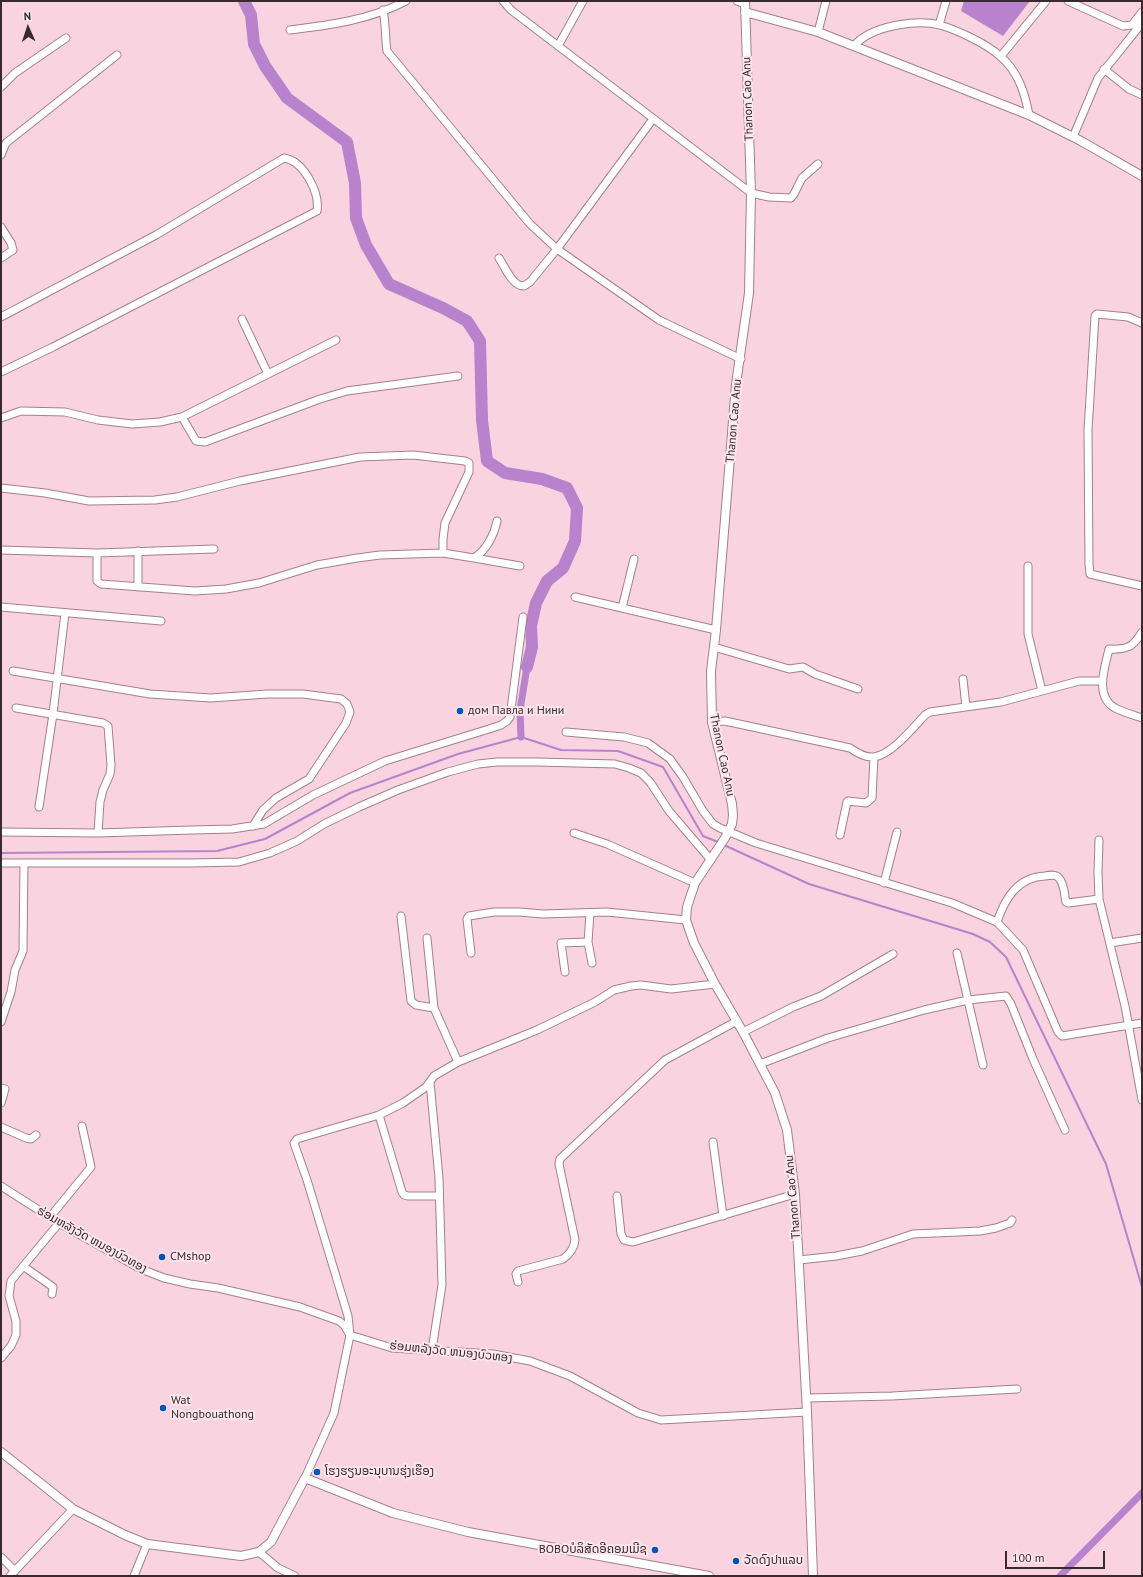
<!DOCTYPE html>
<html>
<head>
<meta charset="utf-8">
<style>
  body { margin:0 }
  #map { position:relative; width:1143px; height:1577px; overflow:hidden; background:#f9d3e0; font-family:"PT Sans",sans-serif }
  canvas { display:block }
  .frame { position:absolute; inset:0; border:2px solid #382a2f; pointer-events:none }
  .north { position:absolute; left:8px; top:8px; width:40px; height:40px; -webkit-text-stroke:3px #fce5ec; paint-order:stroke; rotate:357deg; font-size:11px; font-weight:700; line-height:16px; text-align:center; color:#382a2f }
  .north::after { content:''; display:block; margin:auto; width:14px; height:18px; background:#382a2f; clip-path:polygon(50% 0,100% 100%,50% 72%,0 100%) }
  .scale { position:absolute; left:1005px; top:1551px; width:100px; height:18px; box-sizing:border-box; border:2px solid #382a2f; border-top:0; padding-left:5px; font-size:12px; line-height:14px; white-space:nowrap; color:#382a2f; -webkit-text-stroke:3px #fce5ec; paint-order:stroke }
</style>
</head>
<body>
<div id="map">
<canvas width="1143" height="1577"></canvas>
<div class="frame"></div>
<div class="north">N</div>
<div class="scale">100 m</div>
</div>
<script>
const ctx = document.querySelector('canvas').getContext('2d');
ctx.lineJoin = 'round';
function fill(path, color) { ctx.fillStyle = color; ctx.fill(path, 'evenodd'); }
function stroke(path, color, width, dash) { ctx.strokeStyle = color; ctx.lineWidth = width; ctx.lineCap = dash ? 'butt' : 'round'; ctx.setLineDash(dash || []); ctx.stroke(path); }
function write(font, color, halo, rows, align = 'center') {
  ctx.font = font + ' "PT Sans","Noto Sans Lao",sans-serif'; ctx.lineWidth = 4; ctx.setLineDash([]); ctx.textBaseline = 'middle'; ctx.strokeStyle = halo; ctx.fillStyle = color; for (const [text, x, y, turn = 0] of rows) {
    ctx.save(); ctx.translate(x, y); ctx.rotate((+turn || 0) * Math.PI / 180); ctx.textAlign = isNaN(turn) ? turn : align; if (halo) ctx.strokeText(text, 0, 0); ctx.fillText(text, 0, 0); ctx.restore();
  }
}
const water = new Path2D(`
  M964 1H1030L1003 36 961 11Z`);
const stream = new Path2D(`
  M724 845 809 884 973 934 990 942 1006 957 1106 1164 1142 1287
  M1 853 217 851 265 839 350 793 458 754 521 737 561 750 618 751 663 767 703 836 718 842`);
const canal = new Path2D(`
  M521 737 520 710 527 667
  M1060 1576 1142 1493`);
const river = new Path2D(`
  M244 1 251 15 254 44 265 66 287 98 347 142 355 183 356 218 366 245 389 284 443 308 467 321 480 341 482 420 487 461 505 473 542 479 567 488 577 508 575 541 563 568 547 581 536 603 531 626 532 647 527 667`);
const minor = new Path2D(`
  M503 1 511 10 751 193 769 197 791 198 794 194 802 178 818 164
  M737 1 745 4
  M1068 1 1123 26 1132 25 1142 12
  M383 10C386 24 385 37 387 51L530 224 557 249 659 320 741 359
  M939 25 946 1
  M290 30C330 25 370 20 406 1
  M818 32 826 1
  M558 46 583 1
  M854 46C870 26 916 19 940 25 957 30 987 44 1000 56 1018 71 1025 93 1029 115
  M1001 56 1046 1
  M1104 69 1129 89 1142 95
  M1 87 15 73 66 38
  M1073 137 1098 78 1142 23
  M1 155 6 143 117 55
  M1 227 11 243 13 250 1 258
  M499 258C505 267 512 286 524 286L530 282 557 249 653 119
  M1 317 156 235 284 158C304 161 320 193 317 211L53 347 1 372
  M242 319 268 374
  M1142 323 1128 317 1097 314 1095 316 1088 430 1089 564 1090 574 1142 586
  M182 417 196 441 205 442 320 399 347 391 458 376
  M1 418 21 411 65 412 98 420 132 424 160 422 182 417 336 340
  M1 488 45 493 89 501 155 500 177 497 240 481 360 457 413 455 465 461 469 463V472L445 523 443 539V553
  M1 550 97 553 214 549
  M97 553V581L101 584 195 591 226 589 259 583 317 565 357 558 380 555 443 553 474 558C486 551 494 535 497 521
  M474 558 520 566
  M1028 566V634L1042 691
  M138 587V551
  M575 597 716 630
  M1 607 161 621
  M622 608 634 559
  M1142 632C1133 647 1127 650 1109 649 1105 667 1094 696 1115 708 1123 712 1133 715 1142 718
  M714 647 789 669 803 667 815 674 858 689
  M13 671 150 694 211 698 267 694H303L341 699 347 704 350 712 346 723 309 779 276 798 263 810 253 826
  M963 679 966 707
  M16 708 103 723 108 726 111 765 110 774 103 790 100 802 98 833
  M712 722 725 721 850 748C857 753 865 758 874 757 892 754 912 729 925 715L930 712 1001 702 1079 681H1102
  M566 732 624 737 648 743 670 759 683 777 703 811 713 824 720 828 756 843 952 903 997 922 1023 950 1058 1032 1062 1036 1142 1023
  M39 807 53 714 65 613
  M1 832 98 833 192 830 232 829 264 824 313 795 385 761 489 729 501 725 507 721 510 717 523 617
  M574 833 607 844 695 883
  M840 835 847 802 848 801 866 803 872 798 874 757
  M1099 840 1098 872 1099 899 1125 1006 1142 1100
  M1 863H191L239 862 270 853 297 841 324 824 359 807 398 790 448 772 478 764 497 762H538L615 764 629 768 641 773 650 782 669 811 711 860
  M884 883 897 832
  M590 913 588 942 592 963
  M401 916 411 1001 416 1005 434 1008
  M997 922C1005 898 1018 877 1045 876 1050 875 1056 874 1059 878 1065 885 1064 895 1066 902L1068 903 1099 899
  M427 938 434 1008 458 1062
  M1110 943 1142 938
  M471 953 467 919 469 916 494 912H519L543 914 607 912 686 920
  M957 953 983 1065
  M565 972 561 943 588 942
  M1 1022 11 992 15 970 23 951 24 863
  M743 1032 793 1007 821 996 893 954
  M760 1064 828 1038 924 1010 968 1000 1006 996 1011 1004 1033 1059 1065 1130
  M430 1082 439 1178 442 1285 432 1350
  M1 1088 5 1089 1 1103
  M379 1115 402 1192 404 1195 408 1196H439
  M1 1127 26 1138 31 1139 36 1135
  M713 1142 723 1216
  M1 1186 59 1223 141 1269 164 1278 190 1284 218 1288 300 1307 339 1321 344 1325 350 1335 392 1348 493 1354 530 1361 570 1376 638 1413 661 1420 807 1412
  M617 1196 621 1234 624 1240 633 1242 795 1194
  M50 1217 91 1167 82 1126
  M799 1260 836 1256 862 1251 913 1234 980 1231 996 1228 1010 1223 1012 1220
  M23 1266 53 1287 52 1294
  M518 1282 516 1274 518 1271 563 1259C570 1254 574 1249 575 1240L559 1164 560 1159 665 1060 737 1021
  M1 1358 11 1346 16 1335V1321L9 1296 11 1281 59 1223
  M807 1398 892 1396 1017 1389
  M305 1478 334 1413 350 1335 348 1316 307 1180 294 1143 297 1139 379 1115 403 1103 426 1087 434 1076 458 1062 537 1030 595 1002 614 990 631 986 641 985 671 989 715 984
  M259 1552 278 1568 295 1576
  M1 1557 15 1571
  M10 1576 73 1509
  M134 1576 147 1544`);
const tertiary = new Path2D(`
  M745 1 751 193 749 293 736 384 716 630 711 671 712 722 732 804 733 815 732 824 725 838 695 883 687 907 686 920 694 943 715 984 743 1032 775 1093 787 1130 795 1194 807 1412 813 1576
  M745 12 818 32 1029 115 1081 141 1142 176
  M1 1452 73 1509 125 1535 147 1544 241 1556 259 1552 271 1542 305 1478 393 1513 468 1532 709 1576`);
const markers = [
  [460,711,4,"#0053bd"],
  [162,1257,4,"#0053bd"],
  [163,1408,4,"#0053bd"],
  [317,1472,4,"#0053bd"],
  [655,1550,4,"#0053bd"],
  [736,1561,4,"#0053bd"]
];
const streetNames = [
  ["Thanon Cao Anu",748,99,-92],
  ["Thanon Cao Anu",734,421,-85],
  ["Thanon Cao Anu",722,755,78],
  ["Thanon Cao Anu",793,1197,-95],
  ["ຮ່ອມຫລັງວັດ ຫນອງບົວທອງ",92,1240,29],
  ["ຮ່ອມຫລັງວັດ ຫນອງບົວທອງ",451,1352,6]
];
const poiNames = [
  ["дом Павла и Нини",468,711],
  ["CMshop",170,1257],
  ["Wat",171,1401],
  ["Nongbouathong",171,1415],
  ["ໂຮງຮຽນອະນຸບານຮຸ່ງເຮືອງ",325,1472],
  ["BOBOບໍລິສັດອີຄອມເມີຊ",647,1550,"right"],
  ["ວັດດົງປາແລບ",744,1561]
];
fill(water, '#b882cc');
stroke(stream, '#b882cc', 2);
stroke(canal, '#b882cc', 7);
stroke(river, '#b882cc', 12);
stroke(minor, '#a3808c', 9);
stroke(tertiary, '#a3808c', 10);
stroke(minor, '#fff', 7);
stroke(tertiary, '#fff', 8);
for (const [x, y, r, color] of markers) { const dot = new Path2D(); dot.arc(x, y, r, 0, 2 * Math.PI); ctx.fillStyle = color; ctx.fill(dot); stroke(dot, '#fce5ec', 1.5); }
write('12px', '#382a2f', '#fce5ec', streetNames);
write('12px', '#382a2f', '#fce5ec', poiNames, 'left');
</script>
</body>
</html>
